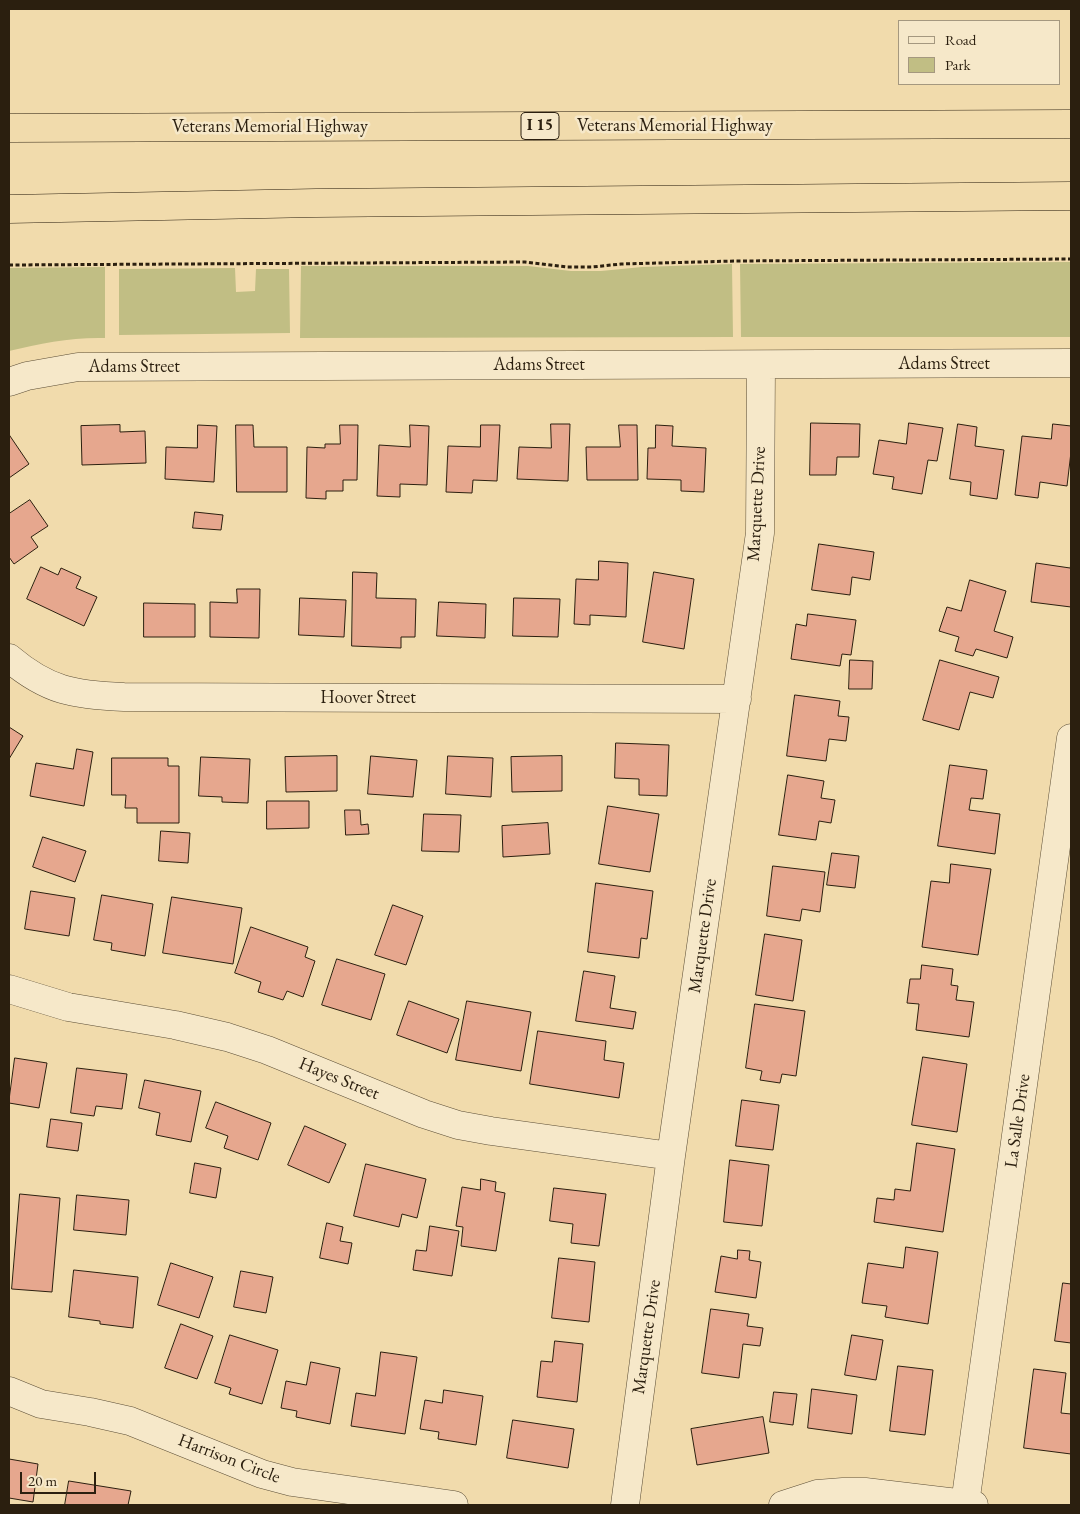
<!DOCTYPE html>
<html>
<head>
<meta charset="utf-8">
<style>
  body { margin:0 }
  #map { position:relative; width:1080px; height:1514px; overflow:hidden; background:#f1dbac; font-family:"EB Garamond",serif }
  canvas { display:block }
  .frame { position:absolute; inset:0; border:10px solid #2b1f0f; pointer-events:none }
  .legend { position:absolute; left:898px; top:20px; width:162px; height:65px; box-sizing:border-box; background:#f6e8c9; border:1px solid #a5987f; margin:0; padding:6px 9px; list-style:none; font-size:15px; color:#2b1f0f }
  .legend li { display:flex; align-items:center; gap:10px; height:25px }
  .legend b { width:25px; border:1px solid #a5987f }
  .scale { position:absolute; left:20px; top:1472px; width:76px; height:22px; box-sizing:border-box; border:2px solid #2b1f0f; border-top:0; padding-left:6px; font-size:15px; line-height:18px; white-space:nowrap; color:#2b1f0f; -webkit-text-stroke:4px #f6e8c9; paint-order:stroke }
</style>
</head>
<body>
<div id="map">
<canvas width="1080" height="1514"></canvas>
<div class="frame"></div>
<ul class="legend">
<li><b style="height:6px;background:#f6e8c9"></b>Road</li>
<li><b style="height:14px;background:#c1be84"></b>Park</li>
</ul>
<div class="scale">20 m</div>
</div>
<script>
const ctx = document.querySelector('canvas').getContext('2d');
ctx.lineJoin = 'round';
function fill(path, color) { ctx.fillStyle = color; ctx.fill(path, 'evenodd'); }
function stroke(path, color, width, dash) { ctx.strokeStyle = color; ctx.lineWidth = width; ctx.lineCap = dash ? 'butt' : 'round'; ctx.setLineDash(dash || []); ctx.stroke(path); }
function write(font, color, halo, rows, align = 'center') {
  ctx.font = font + ' "EB Garamond",serif'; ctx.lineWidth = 5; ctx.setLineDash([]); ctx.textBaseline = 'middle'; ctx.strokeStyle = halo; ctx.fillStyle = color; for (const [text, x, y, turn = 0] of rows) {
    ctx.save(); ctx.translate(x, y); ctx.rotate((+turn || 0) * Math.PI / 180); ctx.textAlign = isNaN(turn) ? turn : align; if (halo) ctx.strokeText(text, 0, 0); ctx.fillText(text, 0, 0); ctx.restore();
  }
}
const green = new Path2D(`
  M1071 262V337H741L740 264Z
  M732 264 733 337 300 338 301 266H528L571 271H601L642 267Z
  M105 267V338C73 337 41 343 9 351V268Z
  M235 268 236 292 255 291 256 269H289L290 333 119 335V269Z`);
const building = new Path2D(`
  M811 423 860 424 859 457H837L836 475H810Z
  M909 423 943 428 937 461 928 460 922 494 892 489 894 477 873 474 879 440 906 444Z
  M551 424H570L568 481 517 479 519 447 551 448Z
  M958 424 977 427 975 446 1004 450 997 499 970 495 971 482 950 479Z
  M1053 424 1071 426V452L1067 486 1040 482 1038 498 1015 495 1022 436 1051 439Z
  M120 425V432L145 431 146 463 82 465 81 426Z
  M198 425 217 426 214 482 165 479 166 447 197 448Z
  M236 425H253L254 447H287V492H237Z
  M340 425H358L357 480H343V491H326V499L306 498 307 447 325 448V444H340Z
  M410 425 429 426 427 485 400 484V497L377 496 379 445 410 447Z
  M481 425H500L497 481 473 480 472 493 446 492 448 446 480 447Z
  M619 425H637L638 480H587L586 447H620Z
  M656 425 673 426 672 446 706 448 704 492 681 491V480L647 479 648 448H655Z
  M10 436 29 464 9 478V437Z
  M30 500 48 526 31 537 38 547 14 564 9 557V514Z
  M195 512 223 515 221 530 193 528Z
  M819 544 874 552 870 580 852 577 850 595 812 590Z
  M1071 553V607L1031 602 1036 563 1070 568Z
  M599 561 628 563 626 617 590 615V625L574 624 576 579 598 580Z
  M41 567 58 575 61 568 81 577 76 588 97 597 84 626 27 599Z
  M353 572 377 573 376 598 416 599 415 637H401V648L352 646Z
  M654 572 694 579 684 649 643 642Z
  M970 580 1006 591 994 631 1013 637 1007 658 976 649 973 656 955 651 959 637 939 631 947 607 961 611Z
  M237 589H260L259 638 210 637V602L237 603Z
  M300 598 346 600 344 637 299 635Z
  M514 598 560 599 558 637 513 636Z
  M439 602 486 604 485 638 437 636Z
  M144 603 195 604V637H144Z
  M808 614 856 620 851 655 842 654 840 666 791 659 796 624 806 626Z
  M850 660 873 661 872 689H849Z
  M940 660 999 677 993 698 970 692 959 730 923 720Z
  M795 695 840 701 838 716 849 717 846 741 829 739 826 761 787 756Z
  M9 727 23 736 9 759Z
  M616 743 669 745 667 796 639 795V779L615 778Z
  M77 749 93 752 84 806 30 796 36 763 73 769Z
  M337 756V791L286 792 285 757Z
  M371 756 417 760 413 797 368 794Z
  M448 756 493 758 491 797 446 794Z
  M562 756V791L512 792 511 757Z
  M201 757 250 759 248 803 222 802V797L199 796Z
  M112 758H168V766H179V823H137V808H125L126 795H112Z
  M950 765 987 770 983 799 971 798 969 810 1000 814 995 854 938 846Z
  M788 775 824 781 821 798 835 800 831 823 819 821 816 840 779 835Z
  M267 801H309V828L267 829Z
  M608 806 659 814 650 872 599 864Z
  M345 810H360L361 825 368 824 369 834 346 835Z
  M424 814 461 815 459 852 422 851Z
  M548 823 550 854 503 857 502 826Z
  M161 831 190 833 188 863 159 861Z
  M43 837 86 851 75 882 33 867Z
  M832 853 859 856 855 888 827 885Z
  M951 864 991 869 978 955 922 947 931 881 949 883Z
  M773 866 825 872 820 912 802 909 800 921 767 916Z
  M596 883 653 891 647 939 641 938 639 958 588 952Z
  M31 891 75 898 69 936 25 929Z
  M102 895 153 904 145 956 111 950 112 943 94 940Z
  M172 897 242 908 233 964 163 953Z
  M393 905 423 916 406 965 375 955Z
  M251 927 308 947 305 957 315 961 303 997 287 991 283 1000 258 992 261 982 235 973Z
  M765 934 802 940 793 1001 756 995Z
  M337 959 385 974 371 1020 322 1005Z
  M922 965 953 969 951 985 958 986 956 1000 974 1002 969 1037 916 1030 919 1004 907 1003 910 979H920Z
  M584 971 615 976 610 1008 636 1012 633 1029 576 1021Z
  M409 1001 459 1019 447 1053 397 1035Z
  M467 1001 531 1012 521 1071 456 1060Z
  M755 1004 805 1011 796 1076 782 1074 780 1083 760 1080 762 1071 746 1068Z
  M538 1031 606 1041 604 1060 624 1063 619 1098 530 1084Z
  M923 1057 967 1064 957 1132 912 1125Z
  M15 1058 47 1063 39 1108 9 1103Z
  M77 1068 127 1074 122 1109 96 1106 94 1116 71 1113Z
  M145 1080 201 1091 191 1142 156 1135 160 1113 139 1108Z
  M742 1100 779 1105 773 1150 736 1146Z
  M216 1102 271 1123 258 1160 224 1148 228 1136 206 1128Z
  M51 1119 82 1123 78 1151 47 1147Z
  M305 1126 346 1144 329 1183 288 1165Z
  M917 1143 955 1149 943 1232 874 1222 877 1198 894 1200 895 1189 910 1191Z
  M730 1160 769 1165 762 1226 724 1222Z
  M195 1163 221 1168 216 1198 190 1193Z
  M366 1164 426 1179 417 1218 402 1214 399 1227 354 1216Z
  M481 1179 496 1182 495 1191 505 1193 496 1251 461 1246 463 1227 456 1226 462 1187 480 1190Z
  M554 1188 606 1194 599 1246 571 1243 573 1224 550 1221Z
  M20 1194 60 1198 52 1292 12 1289Z
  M77 1195 129 1200 126 1235 74 1230Z
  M327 1223 343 1227 340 1241 352 1243 348 1264 320 1258Z
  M430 1226 459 1231 452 1276 413 1270 416 1250 426 1251Z
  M906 1247 938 1252 928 1324 885 1317 887 1306 862 1303 868 1263 903 1268Z
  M738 1250 750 1251 749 1260 761 1262 756 1298 715 1292 721 1256 737 1259Z
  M559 1258 595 1262 589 1322 552 1318Z
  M171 1263 213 1277 199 1318 158 1305Z
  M74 1270 138 1277 133 1328 100 1324V1321L69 1317Z
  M241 1271 273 1277 266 1313 234 1307Z
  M1063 1283 1071 1284V1343L1055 1341Z
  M711 1309 749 1314 747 1326 763 1328 760 1346 743 1344 739 1378 702 1373Z
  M181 1324 213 1336 197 1379 165 1368Z
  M230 1335 278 1350 262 1404 229 1394 231 1388 215 1383Z
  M852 1335 883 1340 876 1380 845 1375Z
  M555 1341 583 1344 577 1402 537 1397 541 1361 552 1362Z
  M381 1352 417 1357 405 1434 351 1426 356 1393 375 1396Z
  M311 1362 340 1368 330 1424 296 1417 297 1411 281 1408 286 1381 306 1385Z
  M898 1366 933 1370 925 1435 890 1431Z
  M1034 1369 1066 1373 1061 1413 1071 1414V1454L1024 1448Z
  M812 1389 857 1395 852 1434 808 1428Z
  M444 1390 483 1396 476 1445 438 1439 439 1432 420 1429 425 1400 442 1403Z
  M774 1392 797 1394 793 1425 770 1422Z
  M763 1417 769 1453 697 1465 691 1429Z
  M513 1420 574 1429 568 1468 507 1458Z
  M9 1459 38 1464 33 1502 9 1498Z
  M69 1481 131 1491 128 1505H65Z`);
const path = new Path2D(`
  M9 265 525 262 567 267H592L621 264 735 261 1071 259`);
const minor = new Path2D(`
  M9 382 27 376 78 367 1071 363
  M9 658C48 691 74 695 124 697L737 699
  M9 989 68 1007 175 1025 227 1037 267 1050 424 1114 458 1125 491 1131 671 1156
  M9 1391 41 1404 90 1412 130 1421 262 1474 292 1482 454 1505
  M965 1504 1071 738
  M625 1505 671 1156 760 533 761 365
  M783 1505 817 1494 843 1492H865L974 1505`);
const motorway = new Path2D(`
  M9 128 1071 124
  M9 209 316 203 1071 196`);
const shields = [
  [540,126,38]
];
const shieldNames = [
  ["I 15",540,126]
];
const streetNames = [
  ["Veterans Memorial Highway",675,126],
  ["Veterans Memorial Highway",270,127],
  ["Adams Street",944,364],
  ["Adams Street",539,365],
  ["Adams Street",134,367],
  ["Marquette Drive",757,504,-87],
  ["Hoover Street",368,698],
  ["Marquette Drive",703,936,-82],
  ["Hayes Street",339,1079,22],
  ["La Salle Drive",1018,1121,-82],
  ["Marquette Drive",647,1337,-82],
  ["Harrison Circle",229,1459,21]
];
fill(green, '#c1be84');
fill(building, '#e6a78e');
stroke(building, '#2b1f0f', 1);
stroke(minor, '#5c4e36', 29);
stroke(motorway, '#2b1f0f', 29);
stroke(path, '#2b1f0f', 3, [4, 2.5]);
stroke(minor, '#f6e8c9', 28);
stroke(motorway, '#f1dbac', 28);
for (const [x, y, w] of shields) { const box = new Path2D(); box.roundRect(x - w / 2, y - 13.5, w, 27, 4); ctx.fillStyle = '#f6e8c9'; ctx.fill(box); stroke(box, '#2b1f0f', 1); }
write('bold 16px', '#2b1f0f', null, shieldNames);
write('18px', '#2b1f0f', '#f6e8c9', streetNames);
</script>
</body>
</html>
